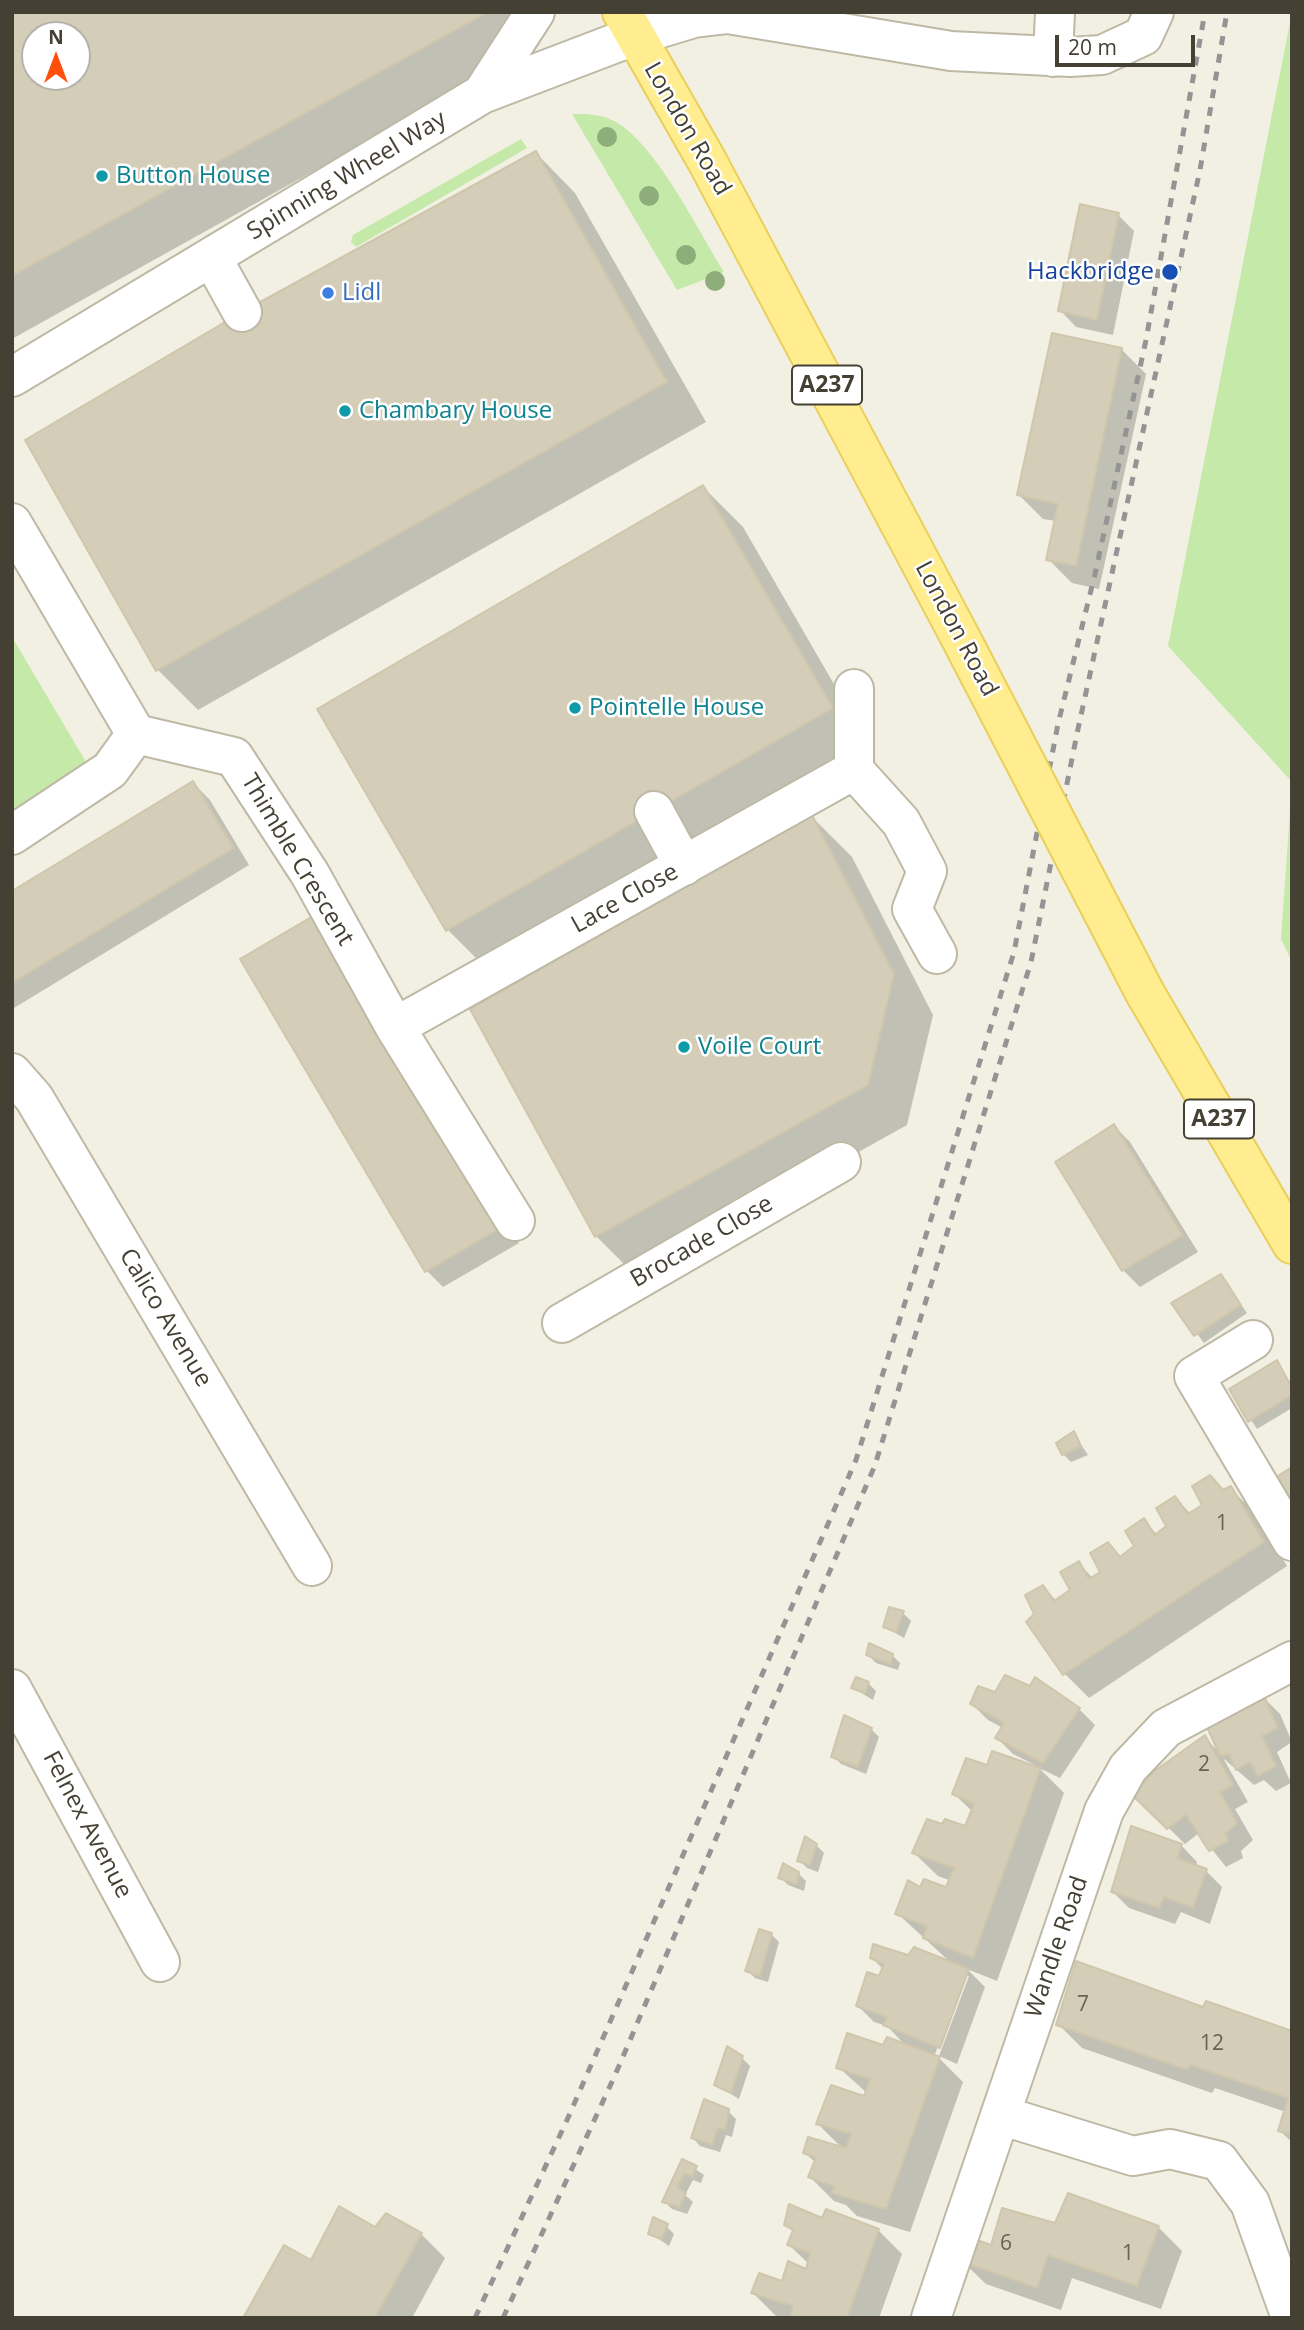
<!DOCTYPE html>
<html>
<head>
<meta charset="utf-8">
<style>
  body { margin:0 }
  #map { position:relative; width:1304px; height:2330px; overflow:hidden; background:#f2f0e3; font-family:"Open Sans",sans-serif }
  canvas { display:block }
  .frame { position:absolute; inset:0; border:14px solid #444033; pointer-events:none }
  .north { position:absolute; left:21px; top:21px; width:70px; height:70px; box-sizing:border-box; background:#fff; border:2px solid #b4b3ad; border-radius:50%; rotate:0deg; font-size:19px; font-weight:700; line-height:28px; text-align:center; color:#444033 }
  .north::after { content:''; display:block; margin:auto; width:24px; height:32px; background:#ff4f0d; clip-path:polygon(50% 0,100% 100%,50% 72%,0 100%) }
  .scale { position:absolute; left:1055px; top:35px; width:140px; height:32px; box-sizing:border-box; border:4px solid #444033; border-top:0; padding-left:9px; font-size:21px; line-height:24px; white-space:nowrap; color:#444033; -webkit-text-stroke:5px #fff; paint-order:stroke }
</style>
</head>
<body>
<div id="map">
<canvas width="1304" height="2330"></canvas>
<div class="frame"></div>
<div class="north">N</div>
<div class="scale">20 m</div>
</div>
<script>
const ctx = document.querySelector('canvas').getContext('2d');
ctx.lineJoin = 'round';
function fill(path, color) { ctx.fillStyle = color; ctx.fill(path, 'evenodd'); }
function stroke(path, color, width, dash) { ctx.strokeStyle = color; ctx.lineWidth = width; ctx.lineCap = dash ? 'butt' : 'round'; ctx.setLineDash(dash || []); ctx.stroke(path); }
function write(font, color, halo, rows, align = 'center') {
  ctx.font = font + ' "Open Sans",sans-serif'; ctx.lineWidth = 5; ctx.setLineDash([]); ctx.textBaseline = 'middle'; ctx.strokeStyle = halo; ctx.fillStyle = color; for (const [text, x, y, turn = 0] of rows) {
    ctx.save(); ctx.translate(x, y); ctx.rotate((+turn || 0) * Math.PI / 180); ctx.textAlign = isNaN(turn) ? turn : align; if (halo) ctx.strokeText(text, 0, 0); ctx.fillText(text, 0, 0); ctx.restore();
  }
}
const green = new Path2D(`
  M1292 12V962L1281 939 1292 782 1168 646Z
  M572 114C587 114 601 114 614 121 655 142 699 232 724 272L677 290Z
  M521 139 527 148 356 247 351 242 353 235Z
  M12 637 86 762 12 813Z`);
const shadow = new Path2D(`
  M12 12H541L531 50 12 339ZM35 35H77V77H35Z
  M536 153 575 193 706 422 198 710 158 670Z
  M1118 215 1134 231 1113 335 1076 327 1060 310Z
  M1122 350 1146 374 1099 589 1072 583 1048 559 1056 521 1043 519 1019 495Z
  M703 487 743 527 871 748 488 970 448 930 319 709Z
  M193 783 210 800 249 865 14 1008 12 894Z
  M812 817 852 857 933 1015 907 1125 636 1276 596 1236Z
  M334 931 519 1243 443 1287 427 1271 243 959Z
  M1114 1126 1130 1142 1198 1252 1140 1287 1123 1270 1058 1162Z
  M1221 1276 1247 1313 1204 1343 1174 1303Z
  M1276 1363 1292 1384V1408L1257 1429 1231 1390Z
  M1073 1433 1088 1455 1071 1462 1063 1454Z
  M1210 1477 1224 1491 1230 1488 1254 1512 1287 1566 1089 1698 1065 1674 1028 1623 1036 1615 1043 1587 1057 1601 1072 1591 1079 1564 1093 1578 1103 1573 1108 1544 1122 1558 1136 1547 1143 1521 1158 1535 1168 1527 1175 1498 1191 1514 1204 1506Z
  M890 1610 903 1613 911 1621 904 1638 885 1627Z
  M868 1655H892L900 1663 898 1670 876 1663Z
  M868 1683 876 1691 873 1700 853 1688Z
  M996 1694 1079 1709 1095 1725 1060 1778 1039 1768 1064 1793 997 1981 967 1969 985 1987 957 2064 939 2056 969 1976H965L935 2054 963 2082 910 2232 857 2216 846 2205 834 2201 810 2177 816 2163 805 2153 844 2150 818 2124 865 2098 867 2093 838 2067 884 2047 906 2046 887 2026 874 2022 858 2006 880 1979 884 1970 872 1958 909 1957 951 1963 897 1913 921 1890 947 1889 951 1881 938 1876 914 1853 943 1826 966 1829 973 1812 954 1794 988 1768 1035 1765 1013 1754 997 1738 1003 1728 988 1720 972 1704Z
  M1264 1698 1280 1714 1292 1742 1277 1752 1291 1783 1276 1791 1264 1780 1254 1785 1223 1758 1248 1802 1235 1809 1253 1840 1241 1851 1243 1858 1226 1867 1199 1833 1185 1844 1135 1795 1204 1737 1220 1753Z
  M871 1729 879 1737 866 1774 841 1764 833 1756Z
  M816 1845 824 1853 818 1872 807 1868 799 1860Z
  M1181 1845 1197 1862 1196 1867 1206 1871 1222 1887 1210 1924 1181 1912 1175 1924 1129 1908 1113 1892Z
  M798 1873 806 1881 804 1891 788 1885 780 1877Z
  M771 1934 779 1942 768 1982 755 1978 747 1970Z
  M1204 2009 1292 2033V2142L1280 2131 1286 2112 1215 2088 1212 2093 1082 2048 1058 2024Z
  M742 2058 750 2066 739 2099 716 2085Z
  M728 2111 736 2119 732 2137 726 2135 720 2152 700 2146 693 2138Z
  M683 2161 704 2175 701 2183 693 2180 685 2195 693 2202 687 2214 672 2209 664 2201Z
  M386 2216 421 2234 445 2258 412 2318H245L312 2263 376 2230Z
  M823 2220 878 2230 902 2254 879 2318H778L753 2293 784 2283 807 2271 809 2264 789 2245 794 2232 786 2224Z
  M666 2226 674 2234 669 2246 650 2233Z
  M1056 2226 1158 2227 1182 2251 1161 2309 1072 2278 1061 2310 986 2284 962 2261 992 2247Z`);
const building = new Path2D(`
  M12 12H488L12 276ZM35 35H77V77H35Z
  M536 151 667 382 156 671 25 440 242 312Z
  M1080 204 1119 213 1097 320 1058 311Z
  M1052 333 1122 348 1076 566 1046 560 1058 504 1017 495Z
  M703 485 833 708 446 931 317 709Z
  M193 781 234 848 12 983V891Z
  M812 815 894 974 868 1085 595 1237 470 1009Z
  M318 913 504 1226 425 1272 240 959Z
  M1114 1124 1183 1235 1122 1271 1055 1162Z
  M1221 1274 1241 1305 1194 1336 1171 1303Z
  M1277 1360 1292 1388V1395L1248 1422 1229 1389Z
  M1074 1431 1081 1446 1062 1455 1056 1443Z
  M1292 1467V1509L1273 1479Z
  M1210 1475 1223 1490 1231 1486 1264 1542 1063 1675 1026 1622 1034 1614 1025 1595 1043 1585 1054 1601 1070 1590 1060 1572 1079 1561 1089 1579 1100 1572 1090 1553 1108 1542 1120 1557 1134 1546 1125 1531 1144 1518 1155 1535 1166 1526 1156 1508 1175 1496 1188 1514 1202 1505 1192 1486Z
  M889 1607 904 1611 896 1632 883 1627Z
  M869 1643 893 1654 891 1664 866 1655Z
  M1005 1675 1030 1686 1035 1677 1080 1708 1043 1763 995 1738 1004 1723 970 1704 978 1686 995 1692Z
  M856 1677 869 1682 865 1693 851 1688Z
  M1264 1696 1278 1728 1262 1736 1276 1766 1258 1776 1250 1762 1236 1770 1229 1754 1220 1756 1206 1725Z
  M844 1715 872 1728 858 1767 831 1757Z
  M1205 1735 1233 1785 1220 1792 1237 1823 1225 1834 1228 1841 1209 1851 1186 1815 1167 1829 1132 1795 1153 1772Z
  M992 1751 1041 1768 973 1958 923 1938 927 1926 895 1914 908 1880 920 1887 924 1879 946 1887 954 1868 912 1853 927 1819 942 1824 945 1819 965 1826 974 1804 952 1794 966 1758 987 1765Z
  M1131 1826 1182 1844 1177 1858 1207 1869 1193 1908 1164 1897 1159 1908 1111 1892Z
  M805 1836 817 1844 810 1865 797 1861Z
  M783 1863 799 1872 797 1884 778 1878Z
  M759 1929 772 1933 760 1976 745 1971Z
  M873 1944 908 1955 914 1947 969 1969 940 2048 883 2025 887 2017 856 2006 867 1972 879 1976 884 1964 870 1958Z
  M1076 1961 1203 2007 1206 2001 1292 2031V2135L1278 2131 1288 2098 1190 2065 1188 2070 1056 2025Z
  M847 2033 883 2045 887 2037 940 2057 886 2209 831 2193 835 2187 808 2177 816 2158 803 2153 808 2137 846 2148 851 2134 816 2124 831 2085 864 2096 870 2079 836 2068Z
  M727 2046 743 2056 731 2093 714 2085Z
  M704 2099 729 2109 725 2130 718 2128 712 2145 691 2138Z
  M682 2159 697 2166 692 2177 685 2173 677 2187 686 2193 679 2207 662 2202Z
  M1068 2193 1159 2226 1137 2286 1048 2255 1037 2288 960 2261 969 2237 991 2245 1002 2208 1055 2223Z
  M789 2204 822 2218 826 2209 879 2229 847 2318H790L793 2306 751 2293 759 2273 782 2281 788 2261 806 2269 810 2253 787 2245 793 2230 784 2225Z
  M339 2206 375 2227 386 2213 422 2233 375 2318H243L284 2245 311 2260Z
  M653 2217 668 2224 661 2239 648 2234Z`);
const minor = new Path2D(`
  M1053 57 1055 12
  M482 94 535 12
  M212 258 242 312
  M12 377 482 94 634 36 694 18 728 14 951 51 1070 57 1102 55 1143 36 1154 12
  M12 523 136 734 234 757 310 874 395 1027 515 1221
  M854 689V770
  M654 811 684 866
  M12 835 110 770 136 734
  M395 1027 854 770 901 822 927 871 912 909 937 954
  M12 1073 34 1098 312 1566
  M562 1323 841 1162
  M1253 1340 1194 1376 1292 1541
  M12 1689 160 1962
  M1000 2115 1133 2156 1170 2149 1219 2161 1250 2203 1288 2309
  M931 2318 1104 1811 1128 1768 1166 1728 1292 1661`);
const major = new Path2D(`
  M622 12 707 161 958 633
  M1145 993 1292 1244`);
const rail = new Path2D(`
  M475 2318 567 2120 856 1460 1014 952 1058 724 1095 574 1146 340 1205 12
  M503 2318 616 2073 875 1465 1031 962 1078 729 1200 170 1227 12`);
const majorBridge = new Path2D(`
  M958 633 1145 993`);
const trees = [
  [607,137],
  [649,196],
  [686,255],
  [715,281]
];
const markers = [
  [102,176,7,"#0f9aa8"],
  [1170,272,9,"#1a4fb4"],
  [328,293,7,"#3f7fe0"],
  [345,411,7,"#0f9aa8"],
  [575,708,7,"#0f9aa8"],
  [684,1047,7,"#0f9aa8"]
];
const numberNames = [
  ["1",1222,1524],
  ["2",1204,1765],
  ["7",1083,2005],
  ["12",1212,2044],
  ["6",1006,2244],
  ["1",1128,2254]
];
const shields = [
  [827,385,70],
  [1219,1119,70]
];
const shieldNames = [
  ["A237",827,385],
  ["A237",1219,1119]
];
const streetNames = [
  ["London Road",687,129,60],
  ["Spinning Wheel Way",347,176,-31],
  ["London Road",956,629,62],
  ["Thimble Crescent",297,860,59],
  ["Lace Close",625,899,-29],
  ["Brocade Close",702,1242,-30],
  ["Calico Avenue",165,1318,59],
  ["Felnex Avenue",87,1825,62],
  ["Wandle Road",1057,1947,-71]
];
const cultureNames = [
  ["Button House",116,176],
  ["Chambary House",359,411],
  ["Pointelle House",589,708],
  ["Voile Court",698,1047]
];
const transitNames = [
  ["Hackbridge",1154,272]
];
const shopNames = [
  ["Lidl",342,293]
];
fill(green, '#c4e9a9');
fill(shadow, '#0003');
fill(building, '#d4cdb8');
stroke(building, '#cfc6ab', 2);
stroke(minor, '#beb9a5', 42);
stroke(major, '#e9cf5a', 42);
stroke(minor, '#fff', 38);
stroke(major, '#ffed8f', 38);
stroke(rail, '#949494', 5, [9, 9]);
stroke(majorBridge, '#e9cf5a', 42, []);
stroke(majorBridge, '#ffed8f', 38);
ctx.fillStyle = '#8dae7a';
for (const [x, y] of trees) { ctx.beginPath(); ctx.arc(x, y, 10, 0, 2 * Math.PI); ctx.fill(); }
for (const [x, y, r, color] of markers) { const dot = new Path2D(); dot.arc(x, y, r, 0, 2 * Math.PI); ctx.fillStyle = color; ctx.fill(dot); stroke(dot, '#fff', 2.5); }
write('21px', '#686354', null, numberNames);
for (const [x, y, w] of shields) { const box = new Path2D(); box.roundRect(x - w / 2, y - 19.5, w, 39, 5); ctx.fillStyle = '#fff'; ctx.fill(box); stroke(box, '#444033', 2); }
write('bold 23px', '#444033', null, shieldNames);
write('24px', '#444033', '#fff', streetNames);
write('24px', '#0d838f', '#fff', cultureNames, 'left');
write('24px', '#164399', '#fff', transitNames, 'right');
write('24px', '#366cbe', '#fff', shopNames, 'left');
</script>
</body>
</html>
